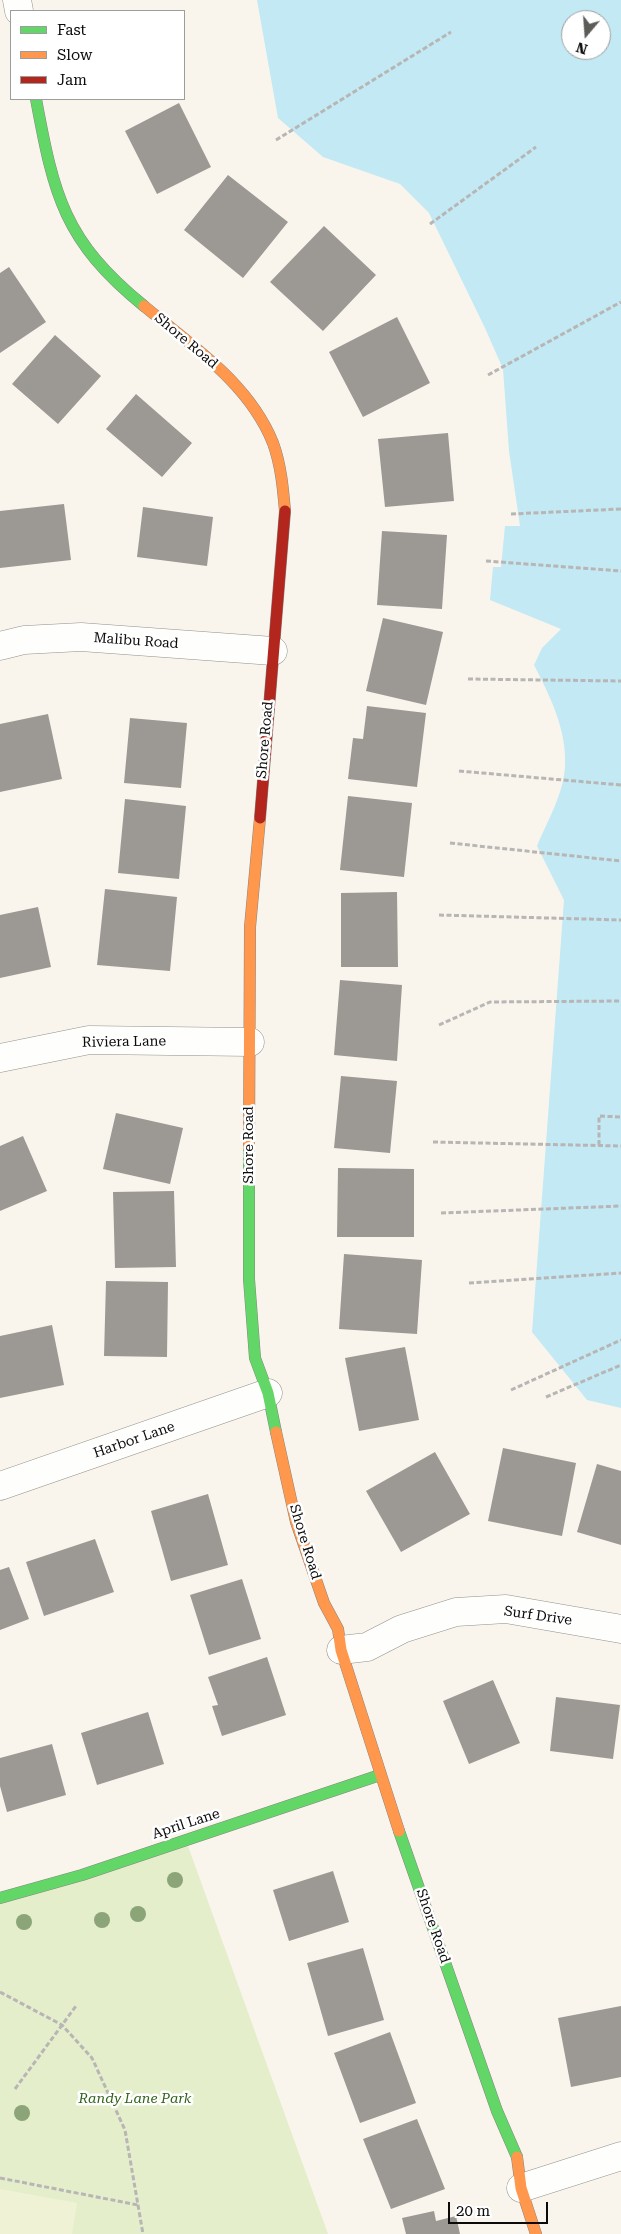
<!DOCTYPE html>
<html>
<head>
<meta charset="utf-8">
<style>
  body { margin:0 }
  #map { position:relative; width:621px; height:2234px; overflow:hidden; background:#f9f5ec; font-family:"Roboto Serif",serif }
  canvas { display:block }
  .legend { position:absolute; left:10px; top:10px; width:175px; height:90px; box-sizing:border-box; background:#fff; border:1px solid #9d9d9d; margin:0; padding:6px 9px; list-style:none; font-size:15px; color:#0a0a0a }
  .legend li { display:flex; align-items:center; gap:10px; height:25px }
  .legend b { width:25px; border:1px solid #9d9d9d }
  .north { position:absolute; left:561px; top:10px; width:50px; height:50px; box-sizing:border-box; background:#fff; border:1px solid #9d9d9d; border-radius:50%; rotate:198deg; font-size:14px; font-weight:700; line-height:20px; text-align:center; color:#0a0a0a }
  .north::after { content:''; display:block; margin:auto; width:18px; height:22px; background:#5e5c59; clip-path:polygon(50% 0,100% 100%,50% 72%,0 100%) }
  .scale { position:absolute; left:448px; top:2202px; width:100px; height:22px; box-sizing:border-box; border:2px solid #0a0a0a; border-top:0; padding-left:6px; font-size:15px; line-height:18px; white-space:nowrap; color:#0a0a0a; -webkit-text-stroke:4px #fff; paint-order:stroke }
</style>
</head>
<body>
<div id="map">
<canvas width="621" height="2234"></canvas>
<ul class="legend">
<li><b style="height:6px;background:#63d668"></b>Fast</li>
<li><b style="height:6px;background:#ff974d"></b>Slow</li>
<li><b style="height:6px;background:#b3261e"></b>Jam</li>
</ul>
<div class="north">N</div>
<div class="scale">20 m</div>
</div>
<script>
const ctx = document.querySelector('canvas').getContext('2d');
ctx.lineJoin = 'round';
function fill(path, color) { ctx.fillStyle = color; ctx.fill(path, 'evenodd'); }
function stroke(path, color, width, dash) { ctx.strokeStyle = color; ctx.lineWidth = width; ctx.lineCap = dash ? 'butt' : 'round'; ctx.setLineDash(dash || []); ctx.stroke(path); }
function write(font, color, halo, rows, align = 'center') {
  ctx.font = font + ' "Roboto Serif",serif'; ctx.lineWidth = 5; ctx.setLineDash([]); ctx.textBaseline = 'middle'; ctx.strokeStyle = halo; ctx.fillStyle = color; for (const [text, x, y, turn = 0] of rows) {
    ctx.save(); ctx.translate(x, y); ctx.rotate((+turn || 0) * Math.PI / 180); ctx.textAlign = isNaN(turn) ? turn : align; if (halo) ctx.strokeText(text, 0, 0); ctx.fillText(text, 0, 0); ctx.restore();
  }
}
const green = new Path2D(`
  M188 1846 328 2234H0V1900Z`);
const pitch = new Path2D(`
  M0 2189 77 2203 72 2234H0Z`);
const water = new Path2D(`
  M257 0H621V1408L587 1400 532 1332 564 900 537 846C547 822 564 793 565 766 567 730 550 696 534 665L542 648 561 629 490 600 493 567H501L505 526H520L509 451 503 369 485 328 429 213 400 184 323 157 278 118ZM571 20H601V50H571Z`);
const building = new Path2D(`
  M179 103 211 167 157 194 125 131Z
  M228 175 288 222 243 278 184 230Z
  M324 226 376 275 323 331 270 282Z
  M9 267 46 322 0 353V273Z
  M397 317 430 383 363 417 329 352Z
  M55 335 101 376 58 424 12 384Z
  M136 394 192 443 162 477 106 429Z
  M448 433 454 501 385 507 378 439Z
  M64 504 71 560 0 568V511Z
  M143 507 213 517 207 566 137 557Z
  M382 531 447 535 442 609 377 605Z
  M383 618 443 632 426 705 366 691Z
  M367 706 426 713 417 787 348 779 353 738 363 739Z
  M48 714 62 779 0 792V724Z
  M130 718 187 723 181 788 124 783Z
  M348 796 412 803 404 877 340 870Z
  M125 799 186 806 179 879 118 873Z
  M105 889 177 897 170 971 97 965Z
  M397 892 398 967H341V893Z
  M38 907 51 967 0 978V915Z
  M340 980 402 985 397 1061 334 1055Z
  M341 1076 397 1081 390 1153 334 1148Z
  M116 1113 183 1128 170 1184 103 1169Z
  M23 1136 47 1191 0 1211V1146Z
  M338 1168 414 1169V1237H337Z
  M174 1191 176 1267 115 1268 113 1192Z
  M344 1254 422 1260 417 1334 339 1329Z
  M106 1281 168 1282 167 1357 104 1356Z
  M52 1325 64 1385 0 1398V1336Z
  M405 1347 419 1420 359 1431 345 1358Z
  M503 1448 576 1463 562 1536 488 1521Z
  M435 1452 470 1514 401 1552 366 1491Z
  M597 1464 621 1471V1545L577 1532Z
  M208 1494 228 1565 171 1581 151 1511Z
  M95 1539 114 1592 44 1616 26 1562Z
  M9 1567 29 1619 0 1630V1570Z
  M242 1579 261 1639 209 1655 190 1595Z
  M267 1657 286 1715 222 1736 212 1706 218 1705 208 1677Z
  M493 1680 520 1743 469 1764 443 1701Z
  M556 1697 620 1705 613 1759 550 1751Z
  M148 1712 164 1764 97 1785 81 1733Z
  M52 1744 66 1795 7 1812 0 1786V1758Z
  M333 1871 349 1922 289 1941 273 1890Z
  M363 1948 384 2020 328 2036 307 1963Z
  M621 2006V2077L571 2087 558 2018Z
  M390 2032 416 2103 360 2123 334 2053Z
  M417 2119 445 2189 391 2209 363 2139Z
  M434 2211 436 2221 456 2216 460 2234H406L402 2218Z`);
const path = new Path2D(`
  M276 140 451 32
  M430 224 536 147
  M488 375 621 302
  M511 514 621 509
  M486 561 621 571
  M468 679 621 681
  M459 771 621 785
  M450 843 621 861
  M439 915 621 920
  M439 1025 490 1002 621 1001
  M433 1142 621 1146
  M599 1145V1116L621 1117
  M441 1213 621 1206
  M469 1283 621 1273
  M511 1390 621 1340
  M546 1397 621 1365
  M0 1992 62 2025 92 2058 125 2130 143 2234
  M15 2089 76 2006
  M0 2178 138 2205`);
const street = new Path2D(`
  M17 0 19 11
  M0 646 24 640 81 637 273 651
  M0 1058 89 1040 250 1042
  M0 1486 268 1393
  M341 1650 367 1647 402 1629 456 1612 506 1609 621 1629
  M521 2188 621 2156`);
const fast = new Path2D(`
  M36 99C54 196 64 241 144 306
  M249 1147V1279L255 1358 268 1393 276 1432
  M399 1831 497 2111 517 2157
  M0 1898 82 1875 380 1775`);
const slow = new Path2D(`
  M144 306C192 346 249 383 273 443 281 465 283 488 285 511
  M249 1147 250 927 260 818
  M276 1432 296 1522 324 1603 338 1629 341 1650 399 1831
  M517 2157 521 2188 536 2234`);
const jam = new Path2D(`
  M260 818 285 511`);
const trees = [
  [175,1880],
  [138,1914],
  [102,1920],
  [24,1922],
  [22,2113]
];
const streetNames = [
  ["Shore Road",186,341,40],
  ["Malibu Road",136,641,4],
  ["Shore Road",265,740,-85],
  ["Riviera Lane",124,1042,-1],
  ["Shore Road",249,1145,-90],
  ["Harbor Lane",134,1440,-19],
  ["Shore Road",305,1542,73],
  ["Surf Drive",538,1616,8],
  ["April Lane",186,1824,-18],
  ["Shore Road",433,1926,71]
];
const parkNames = [
  ["Randy Lane Park",135,2099]
];
fill(green, '#e5eecb');
fill(pitch, '#eff2d5');
fill(water, '#c2e9f4');
fill(building, '#9c9893');
stroke(street, '#92908c', 29);
stroke(fast, '#888682', 12);
stroke(slow, '#888682', 12);
stroke(jam, '#888682', 12);
stroke(path, '#b7b6b5', 3, [5, 2.5]);
stroke(street, '#fefefc', 28);
stroke(fast, '#63d668', 11);
stroke(slow, '#ff974d', 11);
stroke(jam, '#b3261e', 11);
ctx.fillStyle = '#8ba478';
for (const [x, y] of trees) { ctx.beginPath(); ctx.arc(x, y, 8, 0, 2 * Math.PI); ctx.fill(); }
write('14px', '#0a0a0a', '#fff', streetNames);
write('italic 14px', '#31621a', '#fff', parkNames);
</script>
</body>
</html>
